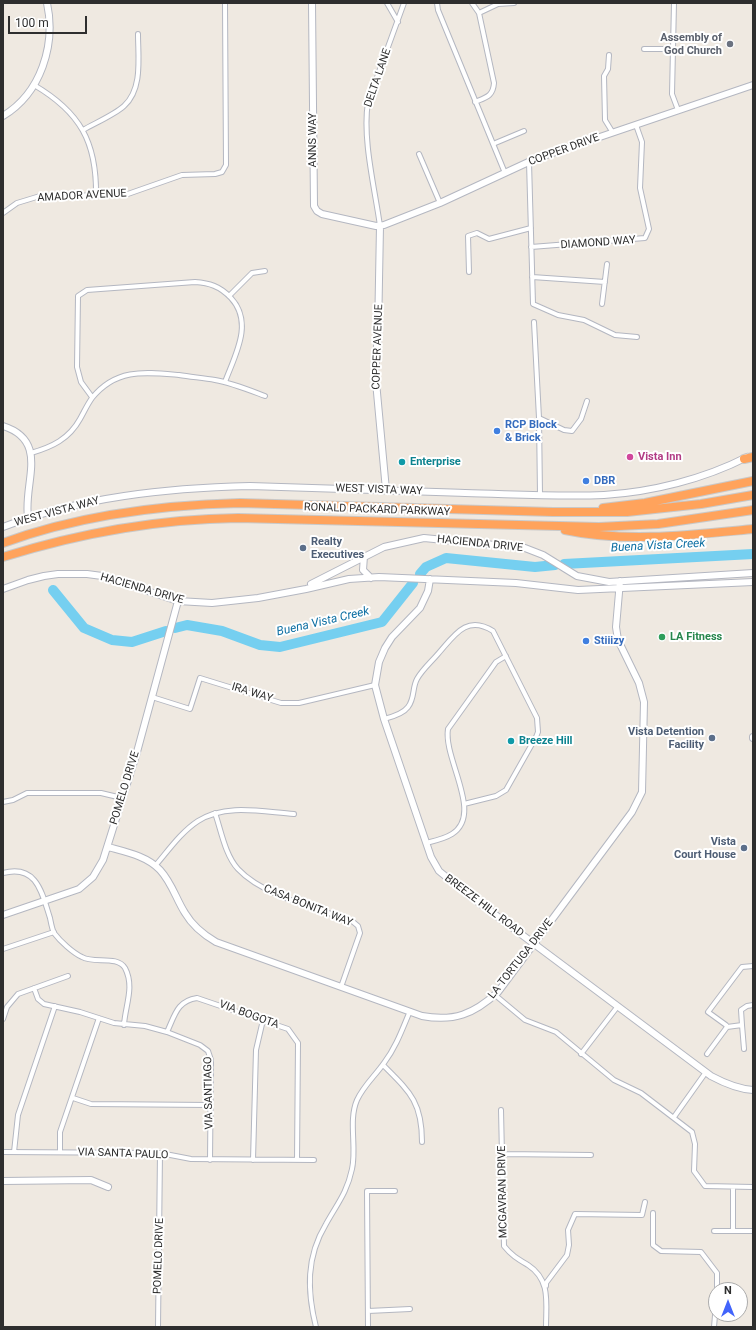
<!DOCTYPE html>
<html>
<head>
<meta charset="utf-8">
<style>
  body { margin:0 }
  #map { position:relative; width:756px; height:1330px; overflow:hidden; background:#efe9e1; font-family:Roboto,sans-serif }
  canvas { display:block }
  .frame { position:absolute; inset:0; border:4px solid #2e2e2e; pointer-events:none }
  .north { position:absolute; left:708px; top:1282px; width:40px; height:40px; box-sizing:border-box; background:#fff; border:1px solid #ababab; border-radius:50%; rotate:0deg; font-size:11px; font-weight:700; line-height:16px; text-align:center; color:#2e2e2e }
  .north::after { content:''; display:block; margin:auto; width:14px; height:18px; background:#4264fb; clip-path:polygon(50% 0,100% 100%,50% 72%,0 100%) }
  .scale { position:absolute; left:8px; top:16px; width:79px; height:18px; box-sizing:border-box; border:2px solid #2e2e2e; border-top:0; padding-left:5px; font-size:12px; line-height:14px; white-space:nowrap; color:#2e2e2e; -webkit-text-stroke:3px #fff; paint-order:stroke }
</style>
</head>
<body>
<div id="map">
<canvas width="756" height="1330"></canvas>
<div class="frame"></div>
<div class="north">N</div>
<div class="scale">100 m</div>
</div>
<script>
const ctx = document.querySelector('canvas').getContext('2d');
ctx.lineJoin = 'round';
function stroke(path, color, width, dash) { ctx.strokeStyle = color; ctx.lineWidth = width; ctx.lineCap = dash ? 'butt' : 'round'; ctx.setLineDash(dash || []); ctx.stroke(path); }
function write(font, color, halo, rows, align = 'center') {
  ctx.font = font + ' Roboto,sans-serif'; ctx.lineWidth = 4; ctx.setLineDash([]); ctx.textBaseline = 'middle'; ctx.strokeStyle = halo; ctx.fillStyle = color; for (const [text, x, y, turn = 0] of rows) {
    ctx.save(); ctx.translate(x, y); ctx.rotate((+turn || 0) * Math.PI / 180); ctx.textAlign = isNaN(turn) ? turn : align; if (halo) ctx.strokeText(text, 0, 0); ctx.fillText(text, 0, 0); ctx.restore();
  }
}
const river = new Path2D(`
  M564 564 753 554
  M420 574 426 567 446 558 535 567 555 565
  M53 590 84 628 112 640 132 642 166 631
  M175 628 187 625 222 631 260 645 280 647 382 622 413 583`);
const street = new Path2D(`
  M387 3 398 22
  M437 3 438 10 505 173
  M472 3 479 13 494 83C493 96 487 97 475 102
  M674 3 672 94 678 110
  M479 13 498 4 514 3
  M644 49H673
  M609 55 608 69 604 76 605 120 613 133
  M34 85C80 112 97 142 96 196
  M83 130C95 123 114 115 124 106 143 89 138 57 138 34
  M493 144 524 131
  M419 154 440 203
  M529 162 533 304 558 315 584 320 615 335 637 337
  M3 213 17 203 40 196 125 195 182 175 215 174 222 172 226 165 225 3
  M380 226C375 189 362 139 368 102L404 3
  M531 247 645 238 649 229 640 188 642 142 636 125
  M469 272 468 236 477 233 489 239 531 228
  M532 277 605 282
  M229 296 252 273 265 271
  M602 304 607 264
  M534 322 539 418 540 495
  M92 397 81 382 77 367 78 296 87 290 195 282C209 283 220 286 231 298 254 323 235 355 225 382
  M539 418 564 430 572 431 581 419 587 401
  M31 453C52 447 69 439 80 419 84 412 87 405 92 398 116 368 145 372 179 375 191 377 204 378 215 380 232 383 249 390 265 396
  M152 697 190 709 200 678 281 703H299L375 685
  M384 719C392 717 403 714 408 707 415 698 412 688 417 679 422 670 431 662 437 655 454 636 466 614 493 631L537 718 538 732 536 737 506 790 496 796 464 804
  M3 802 13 800 27 793H101L122 798
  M215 813C221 830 225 855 238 869 263 896 317 908 352 921L358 926 360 933 341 987
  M426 843C434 841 444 839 452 834 484 814 443 759 448 729L496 662 506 656
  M155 866C168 851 181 832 198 821 226 803 263 812 294 814
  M3 873C37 864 42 893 50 918 51 923 52 929 54 933 60 941 73 953 82 957 94 964 117 955 125 968 135 987 125 1006 124 1025
  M3 949 54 932
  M34 988 38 999 44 1004 80 1012 114 1023 145 1026 167 1032 200 1045 208 1051 211 1060 210 1160
  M495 995 525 1020 556 1032 614 1080 641 1093 692 1132 695 1144 694 1171 705 1186 753 1187
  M3 1019 7 1007 18 994 68 976
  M742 1025 741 1010 747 1006 753 1005
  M727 1027 726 1025 708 1012 742 967 753 966
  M167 1032C175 1015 177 1001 197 998L288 1029 298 1043 297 1160
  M581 1054 618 1006
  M707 1054 727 1027 742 1025 744 1049
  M383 1065C410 1092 422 1102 422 1142
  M73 1098 91 1104 210 1105
  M501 1110 504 1246C511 1255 518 1259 528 1265 551 1280 546 1303 546 1327
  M674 1117 706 1072
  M3 1152 160 1153 191 1159 314 1160
  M14 1152 18 1115 55 1006
  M60 1152V1132L99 1018
  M502 1154 591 1155
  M253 1160 256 1050 263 1020
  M733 1187V1231
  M653 1213V1245L661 1251 701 1252 717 1273V1290
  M714 1231H753
  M546 1286V1283L567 1255 569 1245 568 1230 575 1214 642 1215 645 1202
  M368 1311 410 1309
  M158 1327 160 1153
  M316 1327C307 1291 306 1257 326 1224 337 1204 347 1193 352 1169 357 1147 348 1121 357 1100 364 1085 375 1076 384 1063 396 1047 402 1030 410 1011
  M368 1327 367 1191H395
  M714 1327 716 1304`);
const secondary = new Path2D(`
  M312 3 314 206 317 211 322 214 376 226 384 225 440 203 535 159 753 85
  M3 116C41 93 56 45 47 3
  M380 226 378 334 375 371 386 490
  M3 426C50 441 23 483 28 517
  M3 527C81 497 166 488 250 486 321 488 393 491 465 493 511 494 558 497 604 495 652 492 704 479 747 457
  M364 556 363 570 371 578
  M430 579 428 591 420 608 392 637 385 648 379 662 375 685 384 719 431 857 439 871 466 893 711 1076C724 1083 738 1089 753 1090
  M311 584 384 547 424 538 525 548 543 555 577 576 609 582 753 573
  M3 589 28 580 44 576 58 574H87L102 576 178 601 212 603 258 598 306 589 349 579 379 577 516 583 578 590 753 582
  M753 737V738
  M108 847C126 852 147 856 160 870 172 883 176 899 185 913 192 925 204 935 216 942L422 1016C454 1022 474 1014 498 992L632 812 642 792 644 702 639 683 618 640 616 627 620 581
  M3 915 79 889 93 877 103 860 137 752 178 601
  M3 1181 91 1180 108 1187`);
const highway = new Path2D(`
  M744 459 753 457
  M603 508 645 503 753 481
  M565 530C626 543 691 535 753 529
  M3 543C79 515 160 505 240 503L553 512H627L701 504 753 495
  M3 557C80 533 157 519 238 518L599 527 658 524 753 510`);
const markers = [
  [730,44,4,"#6b7280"],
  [497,431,4,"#3f7fe0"],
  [630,457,4,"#d1479c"],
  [402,462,4,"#0f9aa8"],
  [586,481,4,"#3f7fe0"],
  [303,548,4,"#5c6f8a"],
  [662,637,4,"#2e9e5b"],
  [586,641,4,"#3f7fe0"],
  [712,738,4,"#5c6f8a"],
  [511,741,4,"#0f9aa8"],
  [744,848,4,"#5c6f8a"]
];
const worshipNames = [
  ["Assembly of",722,38],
  ["God Church",722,51]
];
const streetNames = [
  ["DELTA LANE",378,78,-71],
  ["ANNS WAY",313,140,-90],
  ["COPPER DRIVE",564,150,-20],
  ["AMADOR AVENUE",82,196,-3],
  ["DIAMOND WAY",598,243,-4],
  ["COPPER AVENUE",378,347,-88],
  ["WEST VISTA WAY",379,490,2],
  ["RONALD PACKARD PARKWAY",377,510,2],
  ["WEST VISTA WAY",57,512,-15],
  ["HACIENDA DRIVE",480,544,6],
  ["HACIENDA DRIVE",142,589,16],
  ["IRA WAY",252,693,17],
  ["POMELO DRIVE",125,788,-73],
  ["CASA BONITA WAY",308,906,22],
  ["BREEZE HILL ROAD",484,906,37],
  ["LA TORTUGA DRIVE",521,959,-52],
  ["VIA BOGOTA",249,1015,20],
  ["VIA SANTIAGO",209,1093,-91],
  ["VIA SANTA PAULO",123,1154,2],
  ["MCGAVRAN DRIVE",503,1192,-91],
  ["POMELO DRIVE",159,1256,-88]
];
const shopNames = [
  ["RCP Block",505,425],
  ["& Brick",505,438],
  ["DBR",594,481],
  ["Stiiizy",594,641]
];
const hotelNames = [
  ["Vista Inn",638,457]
];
const cultureNames = [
  ["Enterprise",410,462],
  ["Breeze Hill",519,741]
];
const serviceNames = [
  ["Realty",311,542,"left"],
  ["Executives",311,555,"left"],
  ["Vista Detention",704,732],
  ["Facility",704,745],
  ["Vista",736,842],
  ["Court House",736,855]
];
const leisureNames = [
  ["LA Fitness",670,637]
];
const waterNames = [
  ["Buena Vista Creek",658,546,-3],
  ["Buena Vista Creek",323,622,-13]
];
stroke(river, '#75cff0', 10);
stroke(street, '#b4b7c1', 6);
stroke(secondary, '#b4b7c1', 8);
stroke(highway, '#c9c9c9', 10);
stroke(street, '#fff', 4);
stroke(secondary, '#fff', 6);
stroke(highway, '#ffa35c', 8);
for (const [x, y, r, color] of markers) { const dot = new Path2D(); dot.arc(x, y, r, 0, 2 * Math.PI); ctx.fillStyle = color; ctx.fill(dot); stroke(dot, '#fff', 1.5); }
write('bold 11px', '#5b616d', '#fff', worshipNames, 'right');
write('11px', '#2e2e2e', '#fff', streetNames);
write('bold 11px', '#366cbe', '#fff', shopNames, 'left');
write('bold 11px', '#b23c85', '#fff', hotelNames, 'left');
write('bold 11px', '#0d838f', '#fff', cultureNames, 'left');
write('bold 11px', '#4e5e75', '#fff', serviceNames, 'right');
write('bold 11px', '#27864d', '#fff', leisureNames, 'left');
write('italic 12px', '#0d6fa3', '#fff', waterNames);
</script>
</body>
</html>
